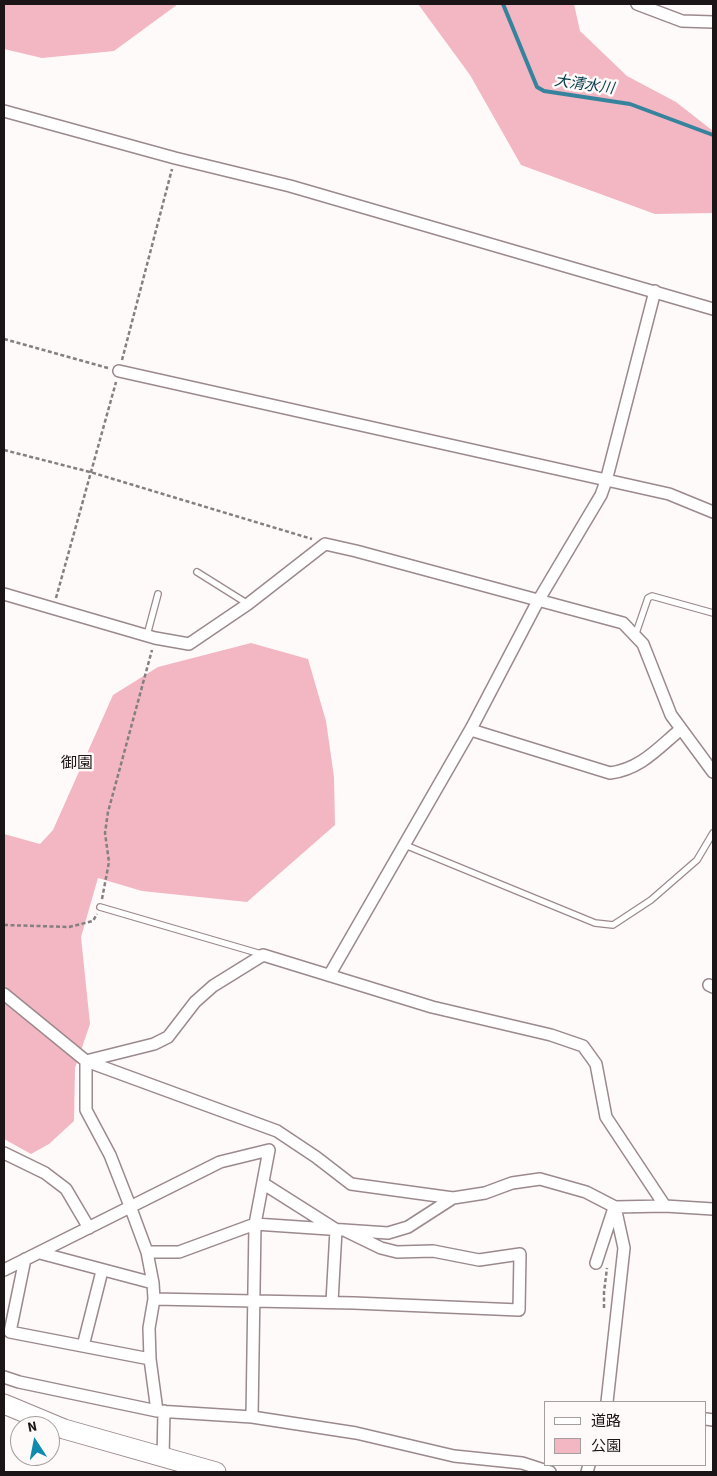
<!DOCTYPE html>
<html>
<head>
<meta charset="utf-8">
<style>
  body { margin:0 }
  #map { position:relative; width:717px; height:1476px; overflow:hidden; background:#fefafa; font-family:"Source Sans 3","Noto Sans JP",sans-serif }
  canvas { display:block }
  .frame { position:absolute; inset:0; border:5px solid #1c1517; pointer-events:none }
  .legend { position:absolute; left:544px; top:1401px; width:162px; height:65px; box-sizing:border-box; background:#fefafa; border:1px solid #a49e9f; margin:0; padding:6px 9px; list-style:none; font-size:15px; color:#1c1517 }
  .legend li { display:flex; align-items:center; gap:10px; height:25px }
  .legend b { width:25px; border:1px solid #a49e9f }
  .north { position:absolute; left:10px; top:1416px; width:50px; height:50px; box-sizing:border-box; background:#fefafa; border:1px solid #a49e9f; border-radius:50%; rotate:349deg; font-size:14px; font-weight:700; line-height:20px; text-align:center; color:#1c1517 }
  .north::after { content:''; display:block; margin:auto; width:18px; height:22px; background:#0f8bad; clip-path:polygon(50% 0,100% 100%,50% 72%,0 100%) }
</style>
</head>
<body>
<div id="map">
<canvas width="717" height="1476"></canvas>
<div class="frame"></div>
<ul class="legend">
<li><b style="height:6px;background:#fff"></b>道路</li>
<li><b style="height:14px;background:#f2b7c3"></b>公園</li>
</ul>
<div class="north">N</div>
</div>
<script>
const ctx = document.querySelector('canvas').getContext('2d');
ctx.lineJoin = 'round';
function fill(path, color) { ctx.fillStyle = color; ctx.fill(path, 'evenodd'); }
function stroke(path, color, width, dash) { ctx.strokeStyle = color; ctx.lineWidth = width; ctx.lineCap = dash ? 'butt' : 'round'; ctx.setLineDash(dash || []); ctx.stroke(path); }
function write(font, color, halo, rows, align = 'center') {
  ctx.font = font + ' "Source Sans 3","Noto Sans JP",sans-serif'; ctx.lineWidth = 5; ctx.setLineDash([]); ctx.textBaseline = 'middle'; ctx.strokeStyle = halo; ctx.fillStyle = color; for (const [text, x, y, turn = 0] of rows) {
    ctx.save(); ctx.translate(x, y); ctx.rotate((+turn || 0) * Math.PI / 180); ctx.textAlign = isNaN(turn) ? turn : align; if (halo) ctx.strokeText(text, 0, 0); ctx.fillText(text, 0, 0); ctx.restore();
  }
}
const green = new Path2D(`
  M4 4H178L114 51 42 58 4 49Z
  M418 4H574L580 31 627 76 676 102 713 131V213L655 214 521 165 470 75Z
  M251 643 308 659 326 721 334 777 335 825 247 902 142 891 98 878 81 937 90 1024 75 1068 74 1121 49 1144 31 1154 4 1139V834L40 844 53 830 113 695 158 667Z`);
const stream = new Path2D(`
  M503 4 537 87 544 91 630 104 713 135`);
const path = new Path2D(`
  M4 339 108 368
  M122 360 172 169
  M4 450 90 472 312 539
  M56 598 116 382
  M102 899 109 862 105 833 108 812 152 650
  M4 925 69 927 93 921 97 914
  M604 1308V1292L607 1268`);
const lane = new Path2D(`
  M197 572 248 604
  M147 635 158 594
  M635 636 648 598 652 596 713 613
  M405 845 595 923 613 925 651 900 697 860 713 833
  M100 907 261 954`);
const street = new Path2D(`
  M637 4 682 21 713 22
  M4 111 175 158 290 186 713 309
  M119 371 669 494 713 512
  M4 594 155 638 189 644 248 604 325 544 356 551 623 623 643 644 671 715 713 772
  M471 730 610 773C641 769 658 748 681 729
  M330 974 472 727 538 601 601 495 606 481 655 291
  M709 985 713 987
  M4 994 86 1061 277 1131 316 1157 351 1184 453 1198 485 1193 512 1183 540 1179 586 1192 615 1207 665 1206 713 1209
  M86 1061 154 1044 168 1037 195 1002 213 986 263 955 432 1007 551 1035 583 1046 596 1064 606 1117 665 1206
  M86 1061V1110L110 1155 130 1206 147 1252 153 1283 154 1299 149 1328 150 1359 157 1411
  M4 1153 45 1173 66 1189 89 1228
  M264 1184 335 1229
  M40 1253 153 1283
  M25 1259 10 1332 150 1359
  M596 1263 614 1208
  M4 1270 220 1162 269 1150 255 1224 388 1233 408 1227 453 1198
  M154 1299 354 1303 519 1310 520 1254 479 1260 433 1251 397 1252 381 1248 346 1231
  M332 1302 336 1230
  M83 1346 102 1271
  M4 1377 19 1382 157 1411 252 1417 255 1224 179 1252H147
  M607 1402 624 1248 615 1207
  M252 1417 356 1433 454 1456 522 1463 550 1472
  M706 1419 713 1420
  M163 1458 164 1411
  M587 1472 589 1465`);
const primary = new Path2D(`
  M4 1404 64 1429 216 1472`);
const waterNames = [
  ["大清水川",584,86,8]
];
const quarterNames = [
  ["御園",77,764]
];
fill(green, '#f2b7c3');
stroke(stream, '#36839d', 4);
stroke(lane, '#9b898d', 8);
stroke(street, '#9b898d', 14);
stroke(primary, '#9b898d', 21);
stroke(path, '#857f80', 2.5, [4, 2.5]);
stroke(lane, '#fff', 5.5);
stroke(street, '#fff', 11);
stroke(primary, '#fff', 19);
write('italic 15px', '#083b4b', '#fefafa', waterNames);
write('16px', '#1c1517', '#fefafa', quarterNames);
</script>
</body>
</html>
